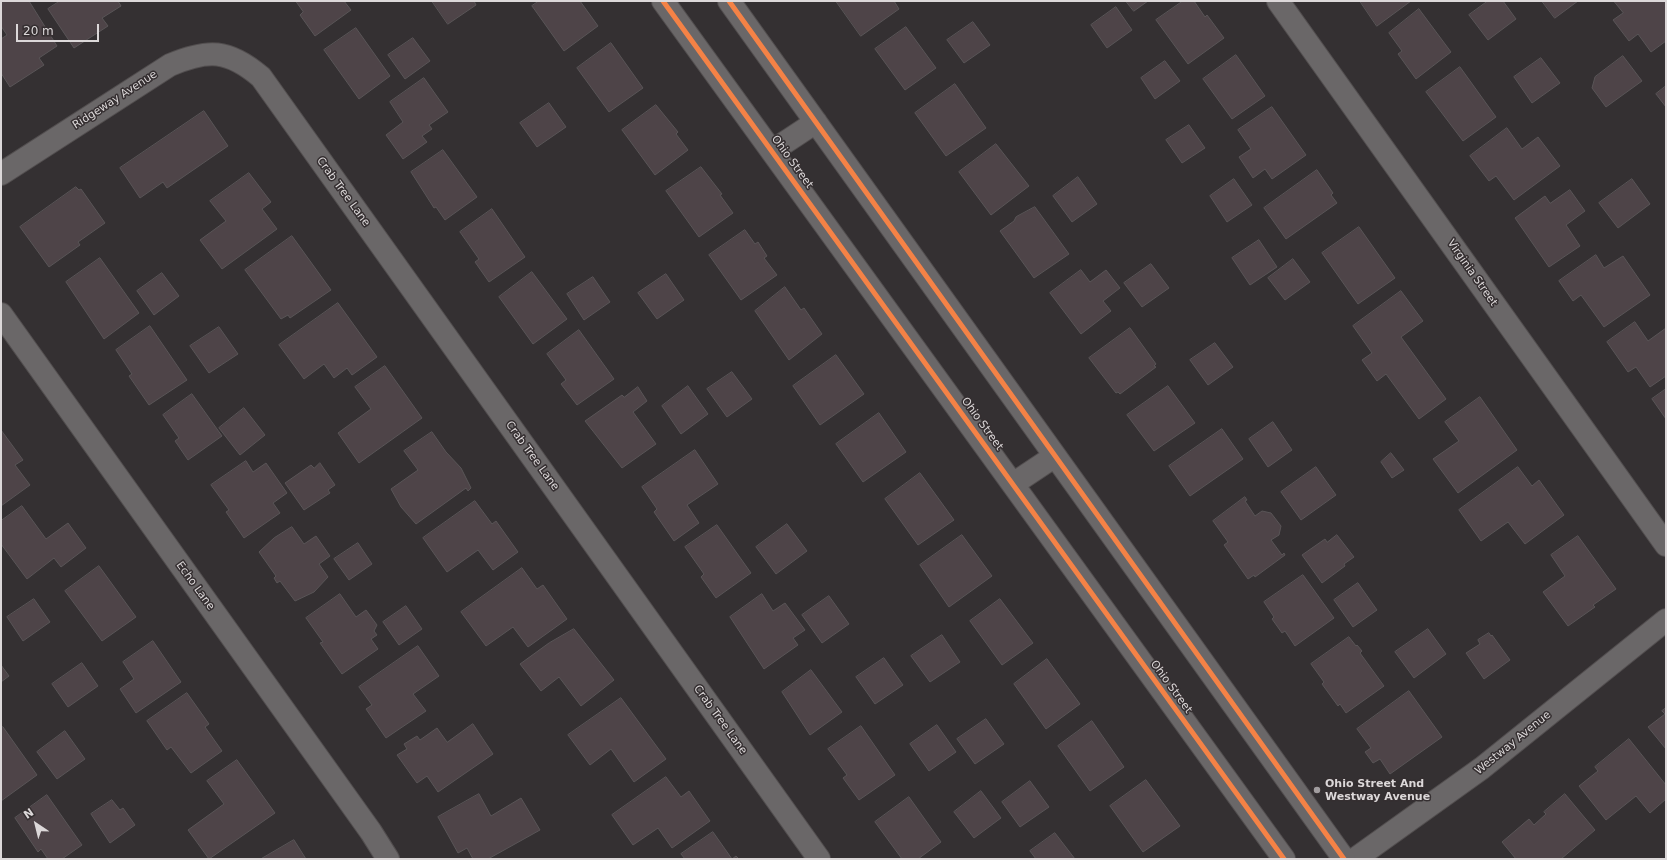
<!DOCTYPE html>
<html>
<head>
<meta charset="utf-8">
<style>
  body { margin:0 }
  #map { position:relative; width:1667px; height:860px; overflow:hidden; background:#343032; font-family:"DejaVu Sans",sans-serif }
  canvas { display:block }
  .frame { position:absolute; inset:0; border:2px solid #dcd8d9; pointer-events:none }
  .north { position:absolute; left:16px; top:804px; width:40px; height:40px; -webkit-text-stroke:3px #352f31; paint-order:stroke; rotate:325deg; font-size:11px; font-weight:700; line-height:16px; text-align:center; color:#dcd8d9 }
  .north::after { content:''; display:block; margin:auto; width:14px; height:18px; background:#dcd8d9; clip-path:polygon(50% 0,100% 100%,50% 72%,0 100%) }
  .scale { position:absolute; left:16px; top:24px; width:83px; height:18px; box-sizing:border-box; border:2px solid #dcd8d9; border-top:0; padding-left:5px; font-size:12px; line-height:14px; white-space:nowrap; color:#dcd8d9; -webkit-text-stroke:3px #352f31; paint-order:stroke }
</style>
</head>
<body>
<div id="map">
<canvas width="1667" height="860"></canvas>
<div class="frame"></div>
<div class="north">N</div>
<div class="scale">20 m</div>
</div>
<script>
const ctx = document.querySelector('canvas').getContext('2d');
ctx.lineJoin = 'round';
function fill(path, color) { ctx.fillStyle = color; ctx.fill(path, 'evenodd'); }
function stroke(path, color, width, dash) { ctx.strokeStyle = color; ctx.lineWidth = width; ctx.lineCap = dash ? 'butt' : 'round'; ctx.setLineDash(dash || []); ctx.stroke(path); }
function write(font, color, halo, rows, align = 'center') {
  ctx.font = font + ' "DejaVu Sans",sans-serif'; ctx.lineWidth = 3; ctx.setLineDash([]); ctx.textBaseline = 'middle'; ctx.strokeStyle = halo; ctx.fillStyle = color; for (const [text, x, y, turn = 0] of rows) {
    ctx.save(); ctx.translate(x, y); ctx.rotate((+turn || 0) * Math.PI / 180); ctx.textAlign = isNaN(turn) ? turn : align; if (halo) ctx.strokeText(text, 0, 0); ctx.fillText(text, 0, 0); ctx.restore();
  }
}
const building = new Path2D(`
  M1 1H29L57 46 39 58 44 65 10 87 1 73V39L7 35 1 26Z
  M60 1H118L121 6 102 18 108 26 74 48 48 9Z
  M296 1H344L351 10 315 36 300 15 303 12Z
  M432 1H474L476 5 448 24Z
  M539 1H580L598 26 564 51 532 6Z
  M836 1H894L899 9 861 36Z
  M1126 1H1148L1134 11Z
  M1183 1H1194L1205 17 1207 15 1224 38 1188 64 1156 20Z
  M1360 1H1411L1377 26Z
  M1488 1H1503L1516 19 1488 40 1469 15Z
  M1542 1H1578L1555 18Z
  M1614 1H1666V41L1651 52 1638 34 1629 41 1613 20 1623 13Z
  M1116 7 1132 30 1107 48 1091 25Z
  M1419 9 1451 52 1416 79 1398 54 1402 51 1389 33Z
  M973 22 990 45 964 63 947 40Z
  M906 27 936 68 905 90 875 49Z
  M356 28 390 76 359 99 324 50Z
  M413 38 430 61 405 79 388 55Z
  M611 43 643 88 609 112 577 68Z
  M1236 55 1265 96 1232 119 1203 79Z
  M1623 56 1642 81 1606 107 1592 88 1595 77Z
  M1541 58 1560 83 1532 103 1514 77Z
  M1165 61 1180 81 1155 99 1141 78Z
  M1460 67 1496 117 1463 141 1426 92Z
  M424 78 448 112 429 125 432 129 422 136 427 142 403 159 386 135 403 122 390 102Z
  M955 84 986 128 946 156 915 113Z
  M1666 86V107L1656 94Z
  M549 103 566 127 537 147 520 123Z
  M656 105 678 132 676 134 688 150 655 175 622 130Z
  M1272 107 1306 155 1272 179 1265 169 1253 178 1239 157 1251 149 1238 130Z
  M204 111 228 146 167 188 163 182 140 198 120 168Z
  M1189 125 1205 148 1182 163 1166 140Z
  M1507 128 1522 149 1538 137 1560 166 1514 200 1496 176 1489 181 1470 156Z
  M996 144 1029 186 991 215 959 172Z
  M443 150 477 197 445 220 436 207 434 208 411 172Z
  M701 167 722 194 720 195 733 213 699 237 666 191Z
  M1317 170 1333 193 1331 195 1337 203 1286 239 1264 208Z
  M249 173 271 202 262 209 277 229 222 269 200 240 226 221 210 201Z
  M1078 177 1097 204 1072 222 1053 196Z
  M1234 179 1252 205 1227 222 1210 196Z
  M1632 179 1650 204 1618 228 1599 203Z
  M76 187 79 190 81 189 105 223 78 242 80 245 49 267 20 227Z
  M1570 190 1585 211 1566 225 1580 246 1549 267 1515 218 1545 196 1550 203Z
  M1035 207 1069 254 1034 278 1000 231 1014 221 1016 217Z
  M492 209 525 257 489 282 475 262 479 259 460 232Z
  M1359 227 1395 278 1358 304 1322 253Z
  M745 230 755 244 758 242 767 256 764 258 777 275 741 300 709 255Z
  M292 236 331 290 290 318 288 315 281 319 245 270Z
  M1259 240 1277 267 1250 285 1232 258Z
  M1596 255 1604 268 1623 256 1650 295 1604 327 1581 295 1573 301 1559 281Z
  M100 258 139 313 104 339 66 282Z
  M1293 259 1310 282 1285 300 1268 278Z
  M1151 264 1169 288 1142 307 1124 283Z
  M1081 270 1090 282 1106 270 1120 288 1103 301 1111 311 1081 334 1050 293Z
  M532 272 567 319 533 344 499 297Z
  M162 273 179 296 154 315 137 291Z
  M666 274 684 300 657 319 638 293Z
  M593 277 610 302 584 320 567 294Z
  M785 287 801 310 804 308 822 334 789 360 755 311Z
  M1401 291 1423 321 1401 337 1446 399 1419 419 1386 374 1377 381 1362 360 1372 353 1353 326Z
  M338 303 377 357 352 375 347 368 334 378 324 364 304 379 279 345Z
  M1635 322 1648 341 1666 328V376L1650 387 1636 367 1628 372 1607 342Z
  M150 326 187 380 149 405 129 376 132 374 116 350Z
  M219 327 238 354 209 373 190 346Z
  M1130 328 1156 364 1154 366 1156 367 1120 394 1118 392 1116 393 1089 358Z
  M579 330 614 379 577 405 561 384 566 380 547 354Z
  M1215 343 1233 367 1208 385 1190 360Z
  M836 355 864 394 820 425 793 386Z
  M385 366 422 418 359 463 338 433 371 409 355 387Z
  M732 372 752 399 727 417 707 389Z
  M688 386 708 414 681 434 662 406Z
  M1168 386 1195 423 1154 451 1127 415Z
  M638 387 647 401 633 412 656 444 622 468 585 421 622 395 624 397Z
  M1666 389V419L1652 399Z
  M192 394 222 436 188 460 175 441 179 438 163 415Z
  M1480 397 1517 450 1458 493 1433 459 1459 441 1445 422Z
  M244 408 265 435 240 455 219 428Z
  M879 413 906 452 863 482 836 444Z
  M1273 422 1292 450 1268 467 1249 439Z
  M1222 429 1243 459 1190 496 1169 466Z
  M1 430 23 460 15 465 30 485 1 506Z
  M432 432 446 452 461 468 471 488 468 491 466 488 416 524 401 507 391 489 418 470 404 451Z
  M695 450 718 484 687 505 699 523 674 541 654 512 657 509 642 487Z
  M1391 453 1404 470 1392 478 1381 462Z
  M246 461 253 472 266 463 287 493 273 503 280 513 244 538 226 512 229 510 211 485Z
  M320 463 335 485 328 490 330 493 304 510 285 483 311 465 314 468Z
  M1316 467 1336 495 1301 520 1281 492Z
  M1518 467 1532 486 1539 480 1564 515 1525 544 1508 522 1481 541 1459 510Z
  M920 473 954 520 918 545 885 499Z
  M1245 497 1247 500 1245 501 1255 516 1262 511 1271 513 1281 526 1279 535 1271 540 1282 555 1284 553 1285 555 1255 577 1254 575 1248 579 1224 545 1228 542 1213 521Z
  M475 501 492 524 496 521 518 552 493 570 478 550 447 572 423 538Z
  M22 506 46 539 68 523 86 548 61 567 54 558 27 579 1 544V521Z
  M787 524 807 551 776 574 756 547Z
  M717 525 751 573 716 598 701 577 704 574 685 547Z
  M292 527 304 544 316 536 330 556 319 564 328 577 314 592 295 601 280 581 277 583 274 578 276 576 259 552 274 538Z
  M962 535 992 576 949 607 920 565Z
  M1337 535 1354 557 1344 564 1345 566 1322 583 1302 555 1325 539 1327 542Z
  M1578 536 1616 589 1593 605 1595 607 1568 626 1543 592 1565 576 1551 555Z
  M358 543 372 564 349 580 334 559Z
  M99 566 136 617 102 641 65 591Z
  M522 568 537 589 543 585 567 619 528 647 513 627 486 646 461 612Z
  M1303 575 1334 618 1295 646 1285 631 1282 633 1272 619 1274 617 1264 602Z
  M1358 583 1377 610 1353 627 1334 600Z
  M340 594 356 617 366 610 377 625 374 631 377 635 371 639 378 649 342 674 320 643 323 642 306 618Z
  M762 594 773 611 785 603 805 630 793 638 798 645 764 669 730 617Z
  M829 596 849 624 822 643 802 615Z
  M34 599 50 622 23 641 7 617Z
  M1000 599 1033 643 1002 665 970 621Z
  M406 606 422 629 399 645 383 622Z
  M574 629 614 680 581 706 559 677 541 691 520 664 549 643Z
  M1428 629 1446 654 1414 678 1395 652Z
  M1489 633 1491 636 1492 635 1510 660 1484 679 1466 653 1480 644 1478 640Z
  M942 635 960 662 930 682 911 656Z
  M1349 637 1356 646 1357 645 1362 651 1360 653 1384 686 1346 713 1340 704 1338 706 1322 684 1324 682 1311 664Z
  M153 641 181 682 136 713 120 689 134 679 123 662Z
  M418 646 439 676 413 694 426 711 386 738 366 709 372 705 359 687Z
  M884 658 903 685 875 704 856 677Z
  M1047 659 1080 704 1046 729 1014 684Z
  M82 663 98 686 68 707 52 684Z
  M1 665 9 676 1 682Z
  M811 670 842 712 810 735 782 692Z
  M1409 691 1442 737 1390 774 1380 759 1373 763 1365 752 1371 748 1357 729Z
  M187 693 209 724 205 727 222 751 191 773 171 747 167 750 147 721Z
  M621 698 666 759 634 782 611 749 590 765 568 735Z
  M1666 708V749L1648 727 1665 714 1662 711Z
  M986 719 1004 744 975 764 957 739Z
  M1092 721 1124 767 1090 791 1058 746Z
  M473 724 493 754 438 792 427 776 417 783 397 755 407 749 404 744 417 736 420 740 437 728 447 742Z
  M937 725 956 752 929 771 910 744Z
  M861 726 895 775 859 800 843 778 847 775 828 749Z
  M3 727 37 775 1 801V728Z
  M65 731 85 759 57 779 37 752Z
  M1629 739 1666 785V799L1650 813 1636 796 1606 820 1579 786 1598 771 1595 767Z
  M237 760 275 813 209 859 188 830 224 804 207 781Z
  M666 777 681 797 689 791 710 821 672 848 658 828 633 845 612 815Z
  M1146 780 1180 826 1143 852 1110 806Z
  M1030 781 1049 807 1020 827 1002 802Z
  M981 791 1001 818 974 838 954 812Z
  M479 794 491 816 521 798 540 830 488 859H473L467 848 458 853 438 817Z
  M1565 794 1595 830 1561 859H1516L1502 842 1529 819 1534 825 1546 814 1544 812Z
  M47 795 82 845 62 859H48L41 849 38 852 15 818Z
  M909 797 941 842 918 859H902L875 822Z
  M112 800 120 810 123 808 135 825 110 843 91 814Z
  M713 832 732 859 736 856 739 859H685L681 854Z
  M1055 833 1075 859H1036L1030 851Z
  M294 840 306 859H261Z`);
const street = new Path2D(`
  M1278 1 1666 545
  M1 174 170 65C208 49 228 49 261 77L819 859
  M1 314 371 832 388 859
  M1355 859 1482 768 1666 620`);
const secondary = new Path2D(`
  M663 1 1284 859
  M729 1 1344 859
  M772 151 816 122
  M1013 484 1055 456`);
const cycleway = new Path2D(`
  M663 1 1284 859
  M729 1 1344 859`);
const markers = [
  [1317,790,4,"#a19d9f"]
];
const streetNames = [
  ["Ridgeway Avenue",115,100,-33],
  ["Ohio Street",792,162,54],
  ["Crab Tree Lane",343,192,54],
  ["Virginia Street",1472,273,55],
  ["Ohio Street",982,424,54],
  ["Crab Tree Lane",532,456,54],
  ["Echo Lane",195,586,54],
  ["Ohio Street",1171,687,54],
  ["Crab Tree Lane",720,720,54],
  ["Westway Avenue",1513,743,-39]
];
const poiNames = [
  ["Ohio Street And",1325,784],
  ["Westway Avenue",1325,797]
];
fill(building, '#4e4448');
stroke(building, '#595557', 1);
stroke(street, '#524e4f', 24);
stroke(secondary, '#524e4f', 24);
stroke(street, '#6a6768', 22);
stroke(secondary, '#6a6768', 22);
stroke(cycleway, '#f48246', 5);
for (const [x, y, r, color] of markers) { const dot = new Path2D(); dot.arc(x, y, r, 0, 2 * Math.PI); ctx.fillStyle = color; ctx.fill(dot); stroke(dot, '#352f31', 1.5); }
write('11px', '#dcd8d9', '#352f31', streetNames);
write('bold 11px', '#dcd8d9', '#352f31', poiNames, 'left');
</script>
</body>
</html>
